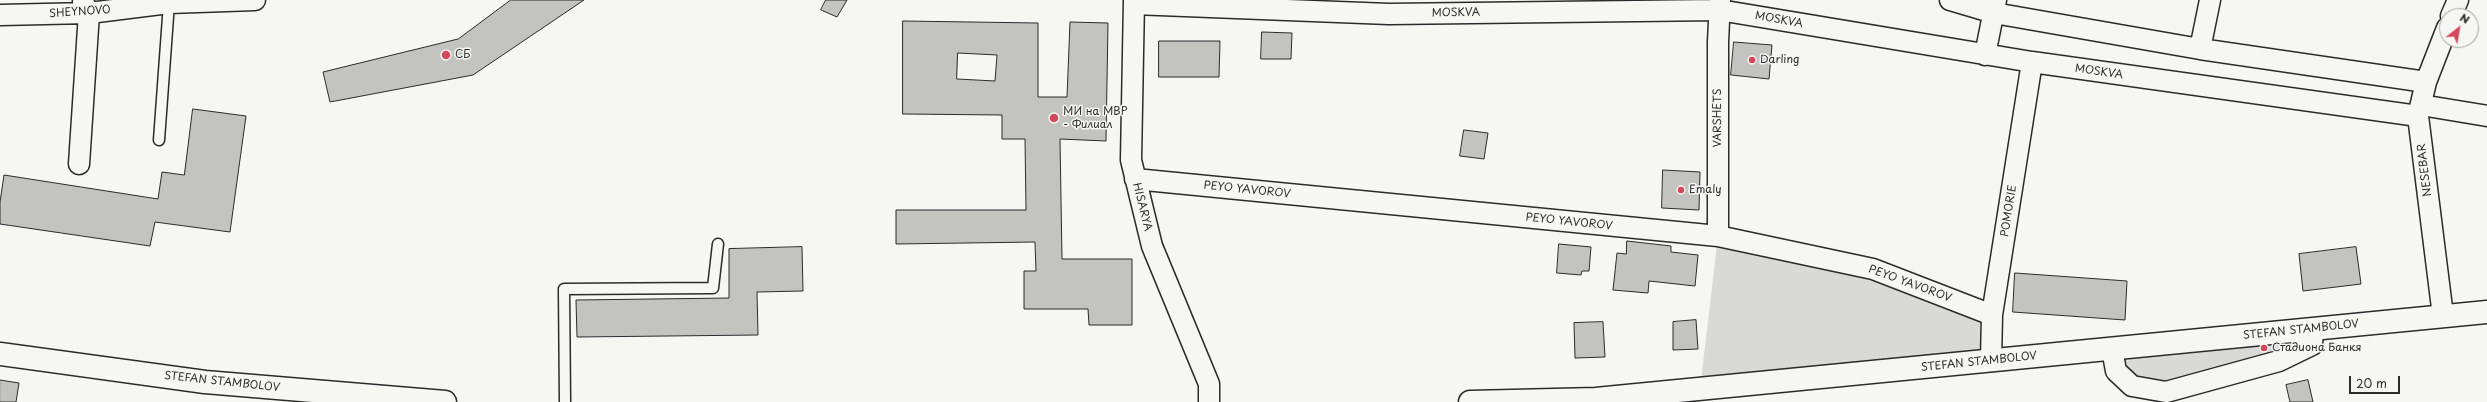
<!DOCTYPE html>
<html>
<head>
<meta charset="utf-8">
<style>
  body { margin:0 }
  #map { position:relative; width:2487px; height:402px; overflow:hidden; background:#f6f6f2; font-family:"Playpen Sans",sans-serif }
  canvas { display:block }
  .north { position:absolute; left:2439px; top:8px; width:40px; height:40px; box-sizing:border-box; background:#f6f6f2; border:1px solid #a5a5a2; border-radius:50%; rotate:31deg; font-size:11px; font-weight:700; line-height:16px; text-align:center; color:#2b2b2b }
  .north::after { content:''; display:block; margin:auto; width:14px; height:18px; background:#d1495b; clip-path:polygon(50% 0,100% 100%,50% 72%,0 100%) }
  .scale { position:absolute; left:2349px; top:376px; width:51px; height:18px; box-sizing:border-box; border:2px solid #2b2b2b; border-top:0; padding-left:5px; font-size:12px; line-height:14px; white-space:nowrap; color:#2b2b2b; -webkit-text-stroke:3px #f6f6f2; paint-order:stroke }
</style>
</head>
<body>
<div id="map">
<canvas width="2487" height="402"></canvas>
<div class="north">N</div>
<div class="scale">20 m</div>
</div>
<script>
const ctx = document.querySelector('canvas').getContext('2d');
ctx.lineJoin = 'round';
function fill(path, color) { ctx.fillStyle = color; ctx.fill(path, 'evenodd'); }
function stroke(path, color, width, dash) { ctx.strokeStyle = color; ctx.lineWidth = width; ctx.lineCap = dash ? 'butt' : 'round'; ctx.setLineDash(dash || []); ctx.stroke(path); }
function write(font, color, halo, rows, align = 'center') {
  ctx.font = font + ' "Playpen Sans",sans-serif'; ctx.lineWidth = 3; ctx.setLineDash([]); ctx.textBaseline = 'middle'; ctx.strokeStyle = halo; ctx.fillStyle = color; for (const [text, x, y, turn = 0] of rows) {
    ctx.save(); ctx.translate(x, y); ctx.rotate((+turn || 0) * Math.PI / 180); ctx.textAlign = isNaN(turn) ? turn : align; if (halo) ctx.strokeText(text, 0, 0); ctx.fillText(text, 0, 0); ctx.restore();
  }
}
const green = new Path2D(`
  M1718 236 1873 269 1992 315 1991 361 1700 389Z
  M2313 329 2312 345 2166 392 2132 386 2112 349Z`);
const building = new Path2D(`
  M511 0H584L473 75 330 102 323 72 458 39Z
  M826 0H847L837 17 821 10Z
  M903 21 1038 23V97H1067L1070 22 1108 23 1106 141 1060 139 1062 259H1132V325H1089L1088 309H1024V271H1036L1035 242 896 244V210H1026L1025 139H1002V115L903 114ZM958 53 997 55 995 81 957 79Z
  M1262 32 1292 33 1291 59H1261Z
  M1159 41H1220L1219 77H1159Z
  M1734 42 1772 45 1769 79 1731 75Z
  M193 109 246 116 230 232 155 222 150 246 0 224V202L4 175 158 199 162 172 184 175Z
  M1464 130 1488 133 1484 159 1460 156Z
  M1663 170 1700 172 1699 210 1662 208Z
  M1627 241 1671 246V252L1698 255 1695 286 1649 281 1648 293 1613 290 1617 253 1626 254Z
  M1559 244 1591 247 1589 271H1582L1581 275 1557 273Z
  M802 247 803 291 757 292 758 335 577 337 576 300 729 298V249Z
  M2356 247 2361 284 2303 291 2299 254Z
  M2015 273 2127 281 2125 320 2013 312Z
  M1696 320 1698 349 1673 350V322Z
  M1603 322 1605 357 1575 358 1574 323Z
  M0 380 19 383 16 402H0Z
  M2308 380 2313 402H2290L2286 385Z`);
const service = new Path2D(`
  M159 140 169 3
  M565 402 564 289 713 288 718 244`);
const minor = new Path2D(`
  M1134 0 1131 160 1152 246 1209 384V402
  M1950 0 1994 13 2200 49 2426 82
  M1134 4 1389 14 1719 10 2032 62 2418 116
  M0 15 89 13 169 3 255 0
  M2451 16 2458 0
  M2200 49 2210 0
  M1985 55 1996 0
  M2421 105 2487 116
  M79 164 89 13 83 2
  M1135 179 1718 236 1873 269 1992 315
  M1718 236V42L1720 0
  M2443 316 2418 116 2426 82 2447 28
  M2112 349 2116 371 2132 386 2166 392 2279 361 2312 345 2313 329
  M1991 361 1992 315 2032 62`);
const tertiary = new Path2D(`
  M0 354 205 382 445 402
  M1470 402 1596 399 2487 312`);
const markers = [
  [446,55,5,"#d1495b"],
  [1752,60,4,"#d1495b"],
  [1054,118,5,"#d1495b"],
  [1681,190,4,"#d1495b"],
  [2264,348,4,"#d1495b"]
];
const streetNames = [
  ["SHEYNOVO",80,12,-4],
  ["MOSKVA",1456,13,-1],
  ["MOSKVA",1779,20,10],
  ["MOSKVA",2099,72,8],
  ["VARSHETS",1718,118,-90],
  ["NESEBAR",2425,170,-97],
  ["PEYO YAVOROV",1247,190,6],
  ["HISARYA",1142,207,76],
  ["POMORIE",2009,211,-81],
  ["PEYO YAVOROV",1569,222,6],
  ["PEYO YAVOROV",1910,284,20],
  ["STEFAN STAMBOLOV",2301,330,-6],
  ["STEFAN STAMBOLOV",1979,362,-6],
  ["STEFAN STAMBOLOV",222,382,6]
];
const poiNames = [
  ["СБ",455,55],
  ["Darling",1760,60],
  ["МИ на МВР",1063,112],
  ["- Филиал",1063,125],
  ["Emaly",1689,190],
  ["Стадиона Банкя",2272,348]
];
fill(green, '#d9d9d5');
fill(building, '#c3c3c0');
stroke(building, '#2b2b2b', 1);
stroke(service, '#2b2b2b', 13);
stroke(minor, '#2b2b2b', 23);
stroke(tertiary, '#2b2b2b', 25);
stroke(service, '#f6f6f2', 10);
stroke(minor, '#f6f6f2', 20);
stroke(tertiary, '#f6f6f2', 22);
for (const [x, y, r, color] of markers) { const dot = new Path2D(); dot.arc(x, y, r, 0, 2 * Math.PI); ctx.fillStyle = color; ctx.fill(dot); stroke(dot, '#f6f6f2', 1.5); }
write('11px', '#2b2b2b', '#f6f6f2', streetNames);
write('11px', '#2b2b2b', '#f6f6f2', poiNames, 'left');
</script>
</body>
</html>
